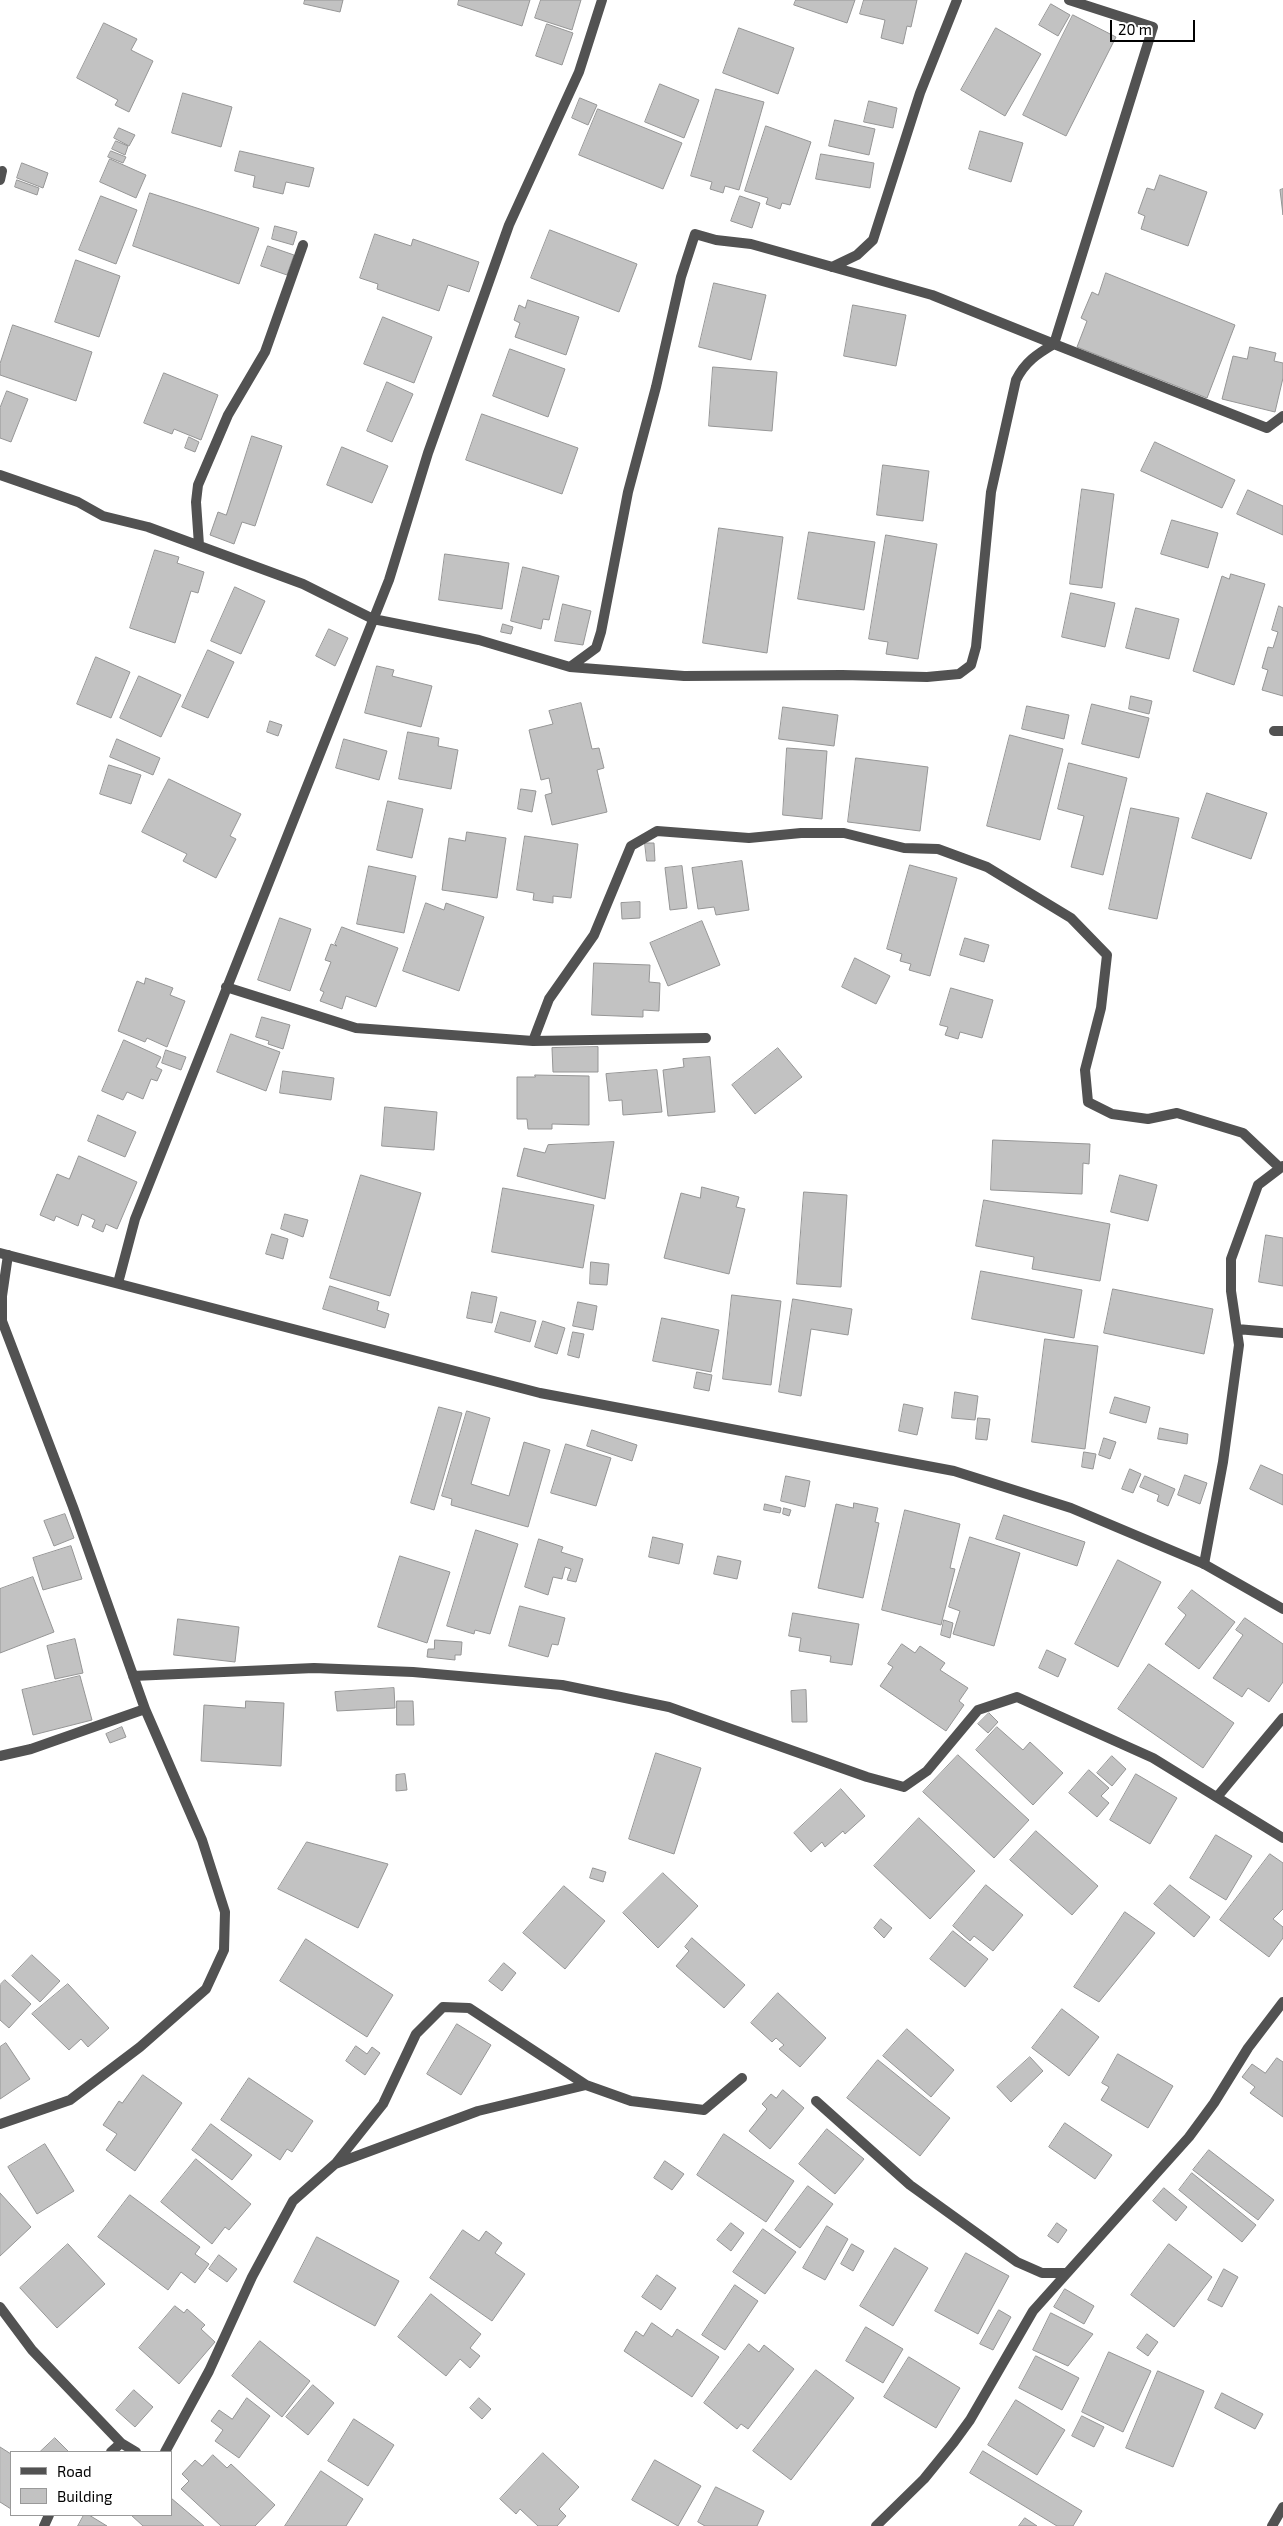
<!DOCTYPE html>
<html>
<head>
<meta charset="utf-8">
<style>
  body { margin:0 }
  #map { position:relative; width:1283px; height:2526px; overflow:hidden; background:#fff; font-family:"Exo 2",sans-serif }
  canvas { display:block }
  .legend { position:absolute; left:10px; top:2451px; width:162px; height:65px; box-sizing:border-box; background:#fff; border:1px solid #999; margin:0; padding:6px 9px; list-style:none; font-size:15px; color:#000 }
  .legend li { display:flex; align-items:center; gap:10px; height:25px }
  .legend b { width:25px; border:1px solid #999 }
  .scale { position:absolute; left:1110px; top:20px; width:85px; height:22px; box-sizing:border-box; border:2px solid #000; border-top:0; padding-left:6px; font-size:15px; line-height:18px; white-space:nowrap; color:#000; -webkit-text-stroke:4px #fff; paint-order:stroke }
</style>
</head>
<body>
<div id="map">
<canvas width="1283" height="2526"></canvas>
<ul class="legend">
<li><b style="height:6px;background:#525252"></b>Road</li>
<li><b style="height:14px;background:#c2c2c2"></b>Building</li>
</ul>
<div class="scale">20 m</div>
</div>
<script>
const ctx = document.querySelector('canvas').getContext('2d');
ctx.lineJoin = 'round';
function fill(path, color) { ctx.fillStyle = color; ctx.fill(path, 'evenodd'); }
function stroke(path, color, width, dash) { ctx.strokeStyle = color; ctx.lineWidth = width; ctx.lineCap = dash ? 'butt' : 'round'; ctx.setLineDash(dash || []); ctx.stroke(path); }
const building = new Path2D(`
  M305 0H343L340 12 304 4Z
  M459 0H530L522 26 458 5Z
  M541 0H581L572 30 535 18Z
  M796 0H855L847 23 794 5Z
  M864 0H917L911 27 907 26 903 44 881 38 885 20 860 14Z
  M1051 4 1070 15 1058 36 1039 25Z
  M1073 15 1116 37 1066 136 1023 115Z
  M104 23 137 39 131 50 153 61 129 112 115 105 118 100 77 78Z
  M547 24 573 33 562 65 536 56Z
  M739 28 794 48 778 94 723 73Z
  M996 28 1041 54 1005 116 961 90Z
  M660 84 699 100 684 138 645 122Z
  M716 89 764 102 739 190 725 186 723 193 710 189 712 182 691 176Z
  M183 93 232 107 221 147 172 133Z
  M580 98 597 105 588 125 572 118Z
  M869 101 897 108 893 128 864 122Z
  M598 109 682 143 663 189 579 155Z
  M835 120 875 129 869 155 829 146Z
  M766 126 811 142 790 205 782 203 780 209 766 204 768 198 745 191Z
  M119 128 135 135 129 146 114 138Z
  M980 131 1023 143 1011 182 969 169Z
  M116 141 128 146 125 155 112 149Z
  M111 151 126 157 123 163 108 157Z
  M240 151 314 168 309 187 286 182 283 194 253 187 255 176 235 171Z
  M821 154 874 163 870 188 816 179Z
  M110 159 146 175 136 198 100 182Z
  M22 163 48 173 43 188 17 178Z
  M1160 175 1207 192 1188 246 1141 229 1145 216 1138 213 1147 188 1154 190Z
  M17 180 39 188 37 195 15 187Z
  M1283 189V215L1280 190Z
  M150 193 259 228 239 284 133 246Z
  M101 196 137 210 116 264 79 250Z
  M740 196 760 203 752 228 731 221Z
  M275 226 297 232 293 245 272 239Z
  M550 230 637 264 619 312 531 278Z
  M375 234 411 246 413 239 479 262 469 292 448 285 439 311 377 289 378 284 360 278Z
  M268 246 294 255 287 275 261 266Z
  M76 260 120 276 99 337 55 322Z
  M1106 273 1235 325 1207 398 1077 347 1087 321 1081 318 1092 292 1098 295Z
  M714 283 766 295 751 360 699 347Z
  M528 300 579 317 566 355 515 337 520 323 514 320 519 305 525 308Z
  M853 305 906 315 896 366 844 356Z
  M383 317 432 337 414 383 364 364Z
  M13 325 92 352 76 401 0 375V364Z
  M1250 347 1276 353 1274 361 1283 363V378L1275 412 1222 399 1233 356 1247 359Z
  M510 349 565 369 548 417 493 396Z
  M713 367 777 372 772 431 709 426Z
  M164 373 218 395 201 440 174 429 172 434 144 423Z
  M387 382 413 394 392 442 367 431Z
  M7 391 28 399 11 442 0 438V408Z
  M482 414 578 448 562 494 466 460Z
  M252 436 282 446 255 526 242 522 234 544 210 535 218 512 226 515Z
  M189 437 199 442 195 452 185 448Z
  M1155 442 1235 480 1222 508 1141 471Z
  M342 447 388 466 372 503 327 485Z
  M883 465 929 471 923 521 877 515Z
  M1082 489 1114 494 1102 588 1070 584Z
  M1248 490 1283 506V535L1237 514Z
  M1172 520 1218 533 1208 568 1161 554Z
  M719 528 783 537 767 653 703 643Z
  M809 532 875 542 864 610 798 599Z
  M886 535 937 544 918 659 886 654 888 642 869 639Z
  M155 550 179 557 177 563 204 572 198 593 191 591 175 643 130 628Z
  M445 554 509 563 502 609 439 600Z
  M523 567 559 576 549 620 543 619 541 629 511 621Z
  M1231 574 1265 584 1234 685 1193 671 1222 576 1229 579Z
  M235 587 265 601 241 654 211 641Z
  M1071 593 1115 603 1105 647 1062 637Z
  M563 604 591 611 583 645 555 641Z
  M1279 606 1283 608V696L1262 690 1268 670 1262 668 1268 647 1273 648 1278 632 1272 630Z
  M1136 608 1179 619 1169 659 1126 648Z
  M503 624 513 627 511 634 501 632Z
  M329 629 348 638 335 666 316 656Z
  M208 650 234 662 208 718 182 707Z
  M96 657 130 672 111 718 77 704Z
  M377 666 394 670 392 676 432 686 421 727 365 713Z
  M139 676 181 695 161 737 120 718Z
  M1131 696 1152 701 1149 714 1129 709Z
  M581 703 592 749 599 748 604 768 597 770 607 812 552 825 545 795 552 793 549 778 541 780 529 730 553 724 549 711Z
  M1092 704 1149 718 1139 758 1082 744Z
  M1027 706 1069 715 1064 739 1022 729Z
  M783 707 838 715 834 746 779 739Z
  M270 721 282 725 278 736 267 732Z
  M408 732 439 738 438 746 458 750 451 789 399 779Z
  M1010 735 1063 749 1040 840 987 826Z
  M117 739 160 758 153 775 110 757Z
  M344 739 387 751 379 780 336 768Z
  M787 748 827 751 822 819 783 815Z
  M856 758 928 767 920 831 848 822Z
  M1069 763 1127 778 1103 875 1071 867 1084 816 1058 809Z
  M109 765 141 775 131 804 100 794Z
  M169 779 241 814 230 836 236 839 216 878 183 861 187 854 142 832Z
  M521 789 536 791 532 812 518 809Z
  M1207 793 1267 813 1251 859 1192 838Z
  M388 801 423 809 412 858 377 850Z
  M1131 808 1179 818 1157 919 1109 909Z
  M467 832 506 838 497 898 442 890 449 838 465 841Z
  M525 836 578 844 571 898 553 896V903L533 900 534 893 517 890Z
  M645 843H654L655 861H647Z
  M742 861 749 910 716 915 714 907 698 909 692 868Z
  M910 865 957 878 930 976 909 970 911 964 900 961 902 954 887 949Z
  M369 866 416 876 404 933 357 924Z
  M682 866 687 908 670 910 665 868Z
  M640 902V918L622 919 621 903Z
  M426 903 444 910 446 903 484 917 459 991 403 971Z
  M280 918 311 929 290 991 258 980Z
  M702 921 720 965 668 986 650 943Z
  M342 927 398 948 376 1007 346 996 342 1009 320 1001 324 992 320 990 331 962 325 960 331 944 337 946 335 944Z
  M965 938 989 945 984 962 960 955Z
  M855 958 890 976 876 1004 842 987Z
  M594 963 650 965 649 982 660 983 659 1011 643 1010V1017L592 1015Z
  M146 978 173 988 170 995 185 1001 167 1047 147 1038 145 1042 118 1031 137 981 144 984Z
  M951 988 993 1000 982 1038 960 1032 958 1039 945 1035 948 1027 940 1025Z
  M262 1017 290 1025 283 1049 268 1044 269 1041 256 1037Z
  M231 1034 280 1052 266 1091 217 1072Z
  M124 1040 161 1057 156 1067 162 1070 157 1081 151 1079 143 1099 127 1092 123 1100 102 1091Z
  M598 1047V1072H553L552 1048Z
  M778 1048 802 1077 755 1114 732 1085Z
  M166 1050 186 1057 181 1070 162 1063Z
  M710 1057 715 1112 668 1116 663 1070 684 1067 683 1059Z
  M657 1070 662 1112 623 1115 622 1100 609 1101 606 1074Z
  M283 1071 334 1078 331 1100 280 1093Z
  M535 1075 589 1076V1125L552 1124V1129H528L527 1119H517V1077H535Z
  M385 1107 437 1112 434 1150 382 1146Z
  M98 1115 136 1132 125 1157 88 1141Z
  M993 1140 1090 1144 1089 1164 1083 1163 1082 1194 991 1190Z
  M614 1142 605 1199 517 1176 524 1148 545 1153 548 1145Z
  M79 1156 137 1182 117 1229 106 1224 103 1232 92 1227 95 1220 82 1214 78 1226 56 1216 54 1221 40 1215 57 1174 69 1179Z
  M361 1175 421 1193 390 1296 330 1278Z
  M1120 1175 1157 1185 1148 1221 1111 1212Z
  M702 1187 739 1197 736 1207 745 1209 729 1274 664 1258 681 1193 700 1198Z
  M503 1188 594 1205 583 1268 492 1252Z
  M804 1192 847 1195 841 1287 797 1284Z
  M984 1200 1110 1224 1100 1281 1032 1269 1034 1257 976 1246Z
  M285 1214 308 1220 303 1237 281 1229Z
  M272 1234 288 1239 283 1259 266 1254Z
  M1266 1235 1283 1238V1286L1259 1282Z
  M591 1262 609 1264 607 1285 590 1284Z
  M981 1271 1082 1290 1074 1338 972 1319Z
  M330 1286 379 1302 377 1310 389 1314 385 1328 323 1309Z
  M1113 1289 1213 1309 1204 1354 1104 1333Z
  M472 1292 497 1297 492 1323 467 1318Z
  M732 1295 781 1301 771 1385 723 1379Z
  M793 1299 852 1309 848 1335 811 1329 801 1396 779 1392Z
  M578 1302 597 1306 593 1330 573 1326Z
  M501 1312 536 1321 530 1342 495 1332Z
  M662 1318 719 1330 711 1372 653 1361Z
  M543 1321 565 1328 557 1354 535 1347Z
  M573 1332 584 1334 579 1358 568 1355Z
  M1045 1339 1098 1346 1085 1449 1032 1442Z
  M697 1372 712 1375 709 1391 694 1388Z
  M955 1392 978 1396 975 1420 952 1418Z
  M1115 1397 1150 1407 1146 1423 1110 1413Z
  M904 1404 923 1408 917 1435 899 1431Z
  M439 1407 462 1413 434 1510 411 1503Z
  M467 1411 490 1418 471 1484 509 1496 524 1442 550 1450 528 1527 451 1505 452 1499 442 1496Z
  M978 1418 990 1419 987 1440 976 1439Z
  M1160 1428 1188 1434 1187 1444 1158 1439Z
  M592 1430 637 1445 632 1461 587 1446Z
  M1104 1438 1116 1442 1110 1459 1099 1455Z
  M566 1444 611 1458 596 1506 551 1493Z
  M1084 1452 1096 1454 1093 1469 1082 1467Z
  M1261 1465 1283 1475V1505L1250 1489Z
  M1130 1469 1141 1474 1133 1493 1122 1489Z
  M1185 1475 1207 1483 1200 1504 1178 1495Z
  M786 1476 810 1481 805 1507 781 1501Z
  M1145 1476 1175 1489 1168 1506 1157 1501 1159 1495 1140 1487Z
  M854 1503 878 1508 875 1522 879 1523 863 1598 818 1588 836 1504 853 1508Z
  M765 1504 781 1508 780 1513 764 1510Z
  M784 1508 791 1510 789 1516 783 1514Z
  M905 1510 960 1524 950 1568 955 1569 941 1625 882 1610Z
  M65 1514 74 1538 54 1546 44 1521Z
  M1004 1515 1085 1542 1077 1566 996 1539Z
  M476 1530 518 1544 490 1634 475 1630 474 1634 447 1626Z
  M653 1537 683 1544 679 1564 649 1557Z
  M970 1537 1020 1553 994 1646 953 1634 960 1611 949 1607Z
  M539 1539 563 1547 561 1552 583 1559 576 1582 567 1580 571 1569 565 1567 562 1579 553 1577 548 1595 525 1587Z
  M71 1546 82 1579 43 1590 33 1558Z
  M400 1556 450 1572 427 1643 378 1627Z
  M718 1556 741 1561 737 1579 714 1574Z
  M1118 1560 1161 1582 1118 1667 1075 1644Z
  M33 1577 54 1632 0 1653V1589Z
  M1192 1590 1235 1622 1199 1669 1165 1644 1186 1615 1178 1608Z
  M520 1606 565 1618 558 1645 552 1644 548 1657 509 1646Z
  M793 1613 859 1624 852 1665 830 1662 831 1656 799 1651 801 1638 789 1636Z
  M1245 1618 1283 1644V1682L1269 1702 1248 1688 1242 1697 1213 1678 1243 1635 1236 1630Z
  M178 1619 239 1627 235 1662 174 1655Z
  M944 1620 953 1623 950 1638 941 1635Z
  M75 1639 83 1673 55 1679 47 1646Z
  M435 1640 462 1642 461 1655H455V1660L427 1657 428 1649H434Z
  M902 1644 915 1653 920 1646 945 1663 940 1670 968 1688 959 1701 964 1705 946 1731 880 1686 893 1667 888 1664Z
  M1047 1650 1066 1659 1058 1677 1039 1668Z
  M1149 1664 1234 1723 1203 1768 1118 1709Z
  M80 1676 92 1720 33 1735 22 1690Z
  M394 1688 395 1708 337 1711 335 1692Z
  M806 1690 807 1722H792L791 1691Z
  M246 1701 284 1703 281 1766 201 1761 204 1705 245 1708Z
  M397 1701H413L414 1725H397Z
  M989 1713 998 1722 988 1733 978 1724Z
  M122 1727 126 1737 110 1743 106 1734Z
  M997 1727 1023 1750 1030 1742 1063 1773 1033 1805 976 1750Z
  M656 1753 701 1768 674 1854 629 1839Z
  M958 1755 1029 1820 994 1858 923 1792Z
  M1112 1756 1126 1769 1112 1786 1097 1773Z
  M1089 1770 1109 1788 1101 1796 1109 1803 1097 1817 1069 1793Z
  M405 1774 407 1790 396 1791V1775Z
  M1136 1774 1177 1798 1150 1844 1110 1820Z
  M841 1789 865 1816 845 1834 843 1831 825 1847 822 1842 811 1852 794 1833Z
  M919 1818 975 1871 930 1919 874 1866Z
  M1036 1831 1098 1886 1072 1915 1010 1860Z
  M1216 1835 1252 1856 1226 1900 1190 1878Z
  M307 1842 388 1864 358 1928 278 1889Z
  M1270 1854 1283 1863V1909L1273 1919 1283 1927V1938L1269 1957 1220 1920Z
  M593 1868 606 1872 603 1882 590 1878Z
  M663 1873 698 1906 658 1948 623 1913Z
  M986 1885 1023 1915 993 1951 974 1936 970 1941 953 1926Z
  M1170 1885 1210 1917 1194 1937 1154 1904Z
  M564 1886 605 1921 565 1969 523 1933Z
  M1125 1912 1155 1933 1099 2002 1074 1987Z
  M881 1919 892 1928 884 1938 874 1928Z
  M953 1931 988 1959 965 1987 930 1959Z
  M692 1938 745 1985 724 2008 676 1966 689 1951 685 1947Z
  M306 1939 393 1995 367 2037 280 1981Z
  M32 1955 60 1981 40 2002 12 1976Z
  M504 1963 516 1973 502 1991 489 1981Z
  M5 1980 31 2004 9 2028 0 2020V1985Z
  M68 1984 109 2028 88 2047 81 2039 69 2050 32 2014Z
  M778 1993 826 2038 800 2067 779 2049 784 2045 776 2038 772 2042 751 2023Z
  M1062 2009 1099 2037 1069 2076 1032 2048Z
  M457 2024 491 2045 461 2095 427 2074Z
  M907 2029 954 2070 931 2097 883 2056Z
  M6 2043 30 2079 0 2099V2047Z
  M356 2046 367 2054 372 2047 380 2053 365 2075 346 2061Z
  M1118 2054 1173 2086 1148 2128 1101 2100 1109 2087 1102 2083Z
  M1030 2057 1043 2071 1011 2102 997 2087Z
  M1277 2058 1283 2062V2117L1250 2093 1255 2087 1242 2077 1252 2064 1265 2073Z
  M878 2060 950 2118 920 2156 847 2098Z
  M143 2075 182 2103 135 2171 106 2150 117 2134 103 2125 119 2101 122 2103Z
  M249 2078 313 2121 292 2152 287 2149 280 2160 221 2120Z
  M783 2090 804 2108 770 2149 749 2131 767 2109 762 2104 771 2094 776 2098Z
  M1065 2123 1112 2155 1095 2179 1049 2147Z
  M211 2124 252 2155 232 2180 192 2150Z
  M827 2129 864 2159 835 2194 799 2164Z
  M724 2134 794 2181 766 2222 697 2175Z
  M45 2144 74 2191 37 2214 8 2167Z
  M1209 2150 1274 2200 1258 2220 1193 2170Z
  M196 2159 251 2204 229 2230 225 2227 212 2244 161 2202Z
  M665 2161 684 2174 672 2190 654 2178Z
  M1192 2173 1256 2225 1242 2242 1179 2190Z
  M808 2186 833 2204 800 2248 775 2230Z
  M1164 2188 1187 2207 1176 2221 1153 2201Z
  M0 2193 31 2227 0 2256Z
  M130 2195 200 2247 195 2254 209 2264 195 2283 181 2272 168 2290 98 2237Z
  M731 2223 744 2233 731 2251 717 2240Z
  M1057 2223 1067 2230 1058 2243 1048 2236Z
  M827 2226 848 2239 825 2280 803 2268Z
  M763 2229 796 2252 765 2294 733 2272Z
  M463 2230 479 2241 486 2231 502 2243 495 2253 525 2274 492 2321 430 2278Z
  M317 2237 399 2281 375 2326 294 2282Z
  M68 2244 105 2284 57 2328 20 2288Z
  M852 2244 864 2251 853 2271 841 2264Z
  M1169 2244 1212 2277 1174 2327 1131 2295Z
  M895 2248 928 2268 893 2326 860 2306Z
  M966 2253 1009 2276 978 2334 935 2311Z
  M219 2255 237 2269 227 2282 209 2269Z
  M1224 2269 1238 2277 1222 2307 1208 2300Z
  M657 2275 676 2288 661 2310 642 2297Z
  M735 2285 758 2301 725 2350 702 2335Z
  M1065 2289 1094 2306 1084 2324 1054 2307Z
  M431 2294 481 2334 470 2348 480 2356 470 2368 460 2359 446 2376 398 2337Z
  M175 2306 184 2313 187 2309 205 2325 201 2329 215 2342 179 2384 139 2348Z
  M999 2310 1011 2317 993 2350 980 2344Z
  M1051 2313 1093 2334 1068 2366 1033 2350Z
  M652 2323 672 2337 677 2329 719 2357 692 2397 624 2351 636 2331 643 2336Z
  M866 2327 903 2349 883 2383 846 2361Z
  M1147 2334 1158 2342 1148 2356 1137 2348Z
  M260 2341 310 2381 282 2417 232 2376Z
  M749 2344 759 2352 764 2345 794 2369 748 2429 741 2424 737 2429 704 2403Z
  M1109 2352 1151 2371 1123 2432 1082 2412Z
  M1036 2356 1079 2378 1062 2410 1019 2388Z
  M909 2357 960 2388 936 2428 884 2397Z
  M816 2370 854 2398 791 2480 753 2451Z
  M1158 2371 1204 2391 1173 2467 1126 2448Z
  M313 2385 334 2403 308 2435 286 2417Z
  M134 2390 153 2407 135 2427 116 2410Z
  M1222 2393 1263 2414 1255 2429 1215 2408Z
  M247 2398 270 2416 239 2458 215 2441 223 2430 211 2421 219 2410 232 2419Z
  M479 2398 491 2409 482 2419 470 2408Z
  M1016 2400 1065 2430 1037 2475 988 2445Z
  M1082 2416 1104 2427 1094 2447 1072 2436Z
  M354 2419 394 2445 368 2486 328 2461Z
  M55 2438 69 2452H40Z
  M0 2447 11 2454V2509L0 2502Z
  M983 2451 1082 2511 1073 2526H1057L970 2473Z
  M543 2453 579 2487 559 2509 566 2516 557 2526H538L520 2509 516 2514 500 2499Z
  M213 2455 227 2468 231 2464 275 2505 255 2526H221L181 2489 189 2481 182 2474 195 2460 202 2466Z
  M655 2460 701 2486 678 2526 632 2500Z
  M321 2471 363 2499 346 2526H285Z
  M716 2487 764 2511 757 2526H705L698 2522Z
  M171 2498 204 2526H143L131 2515H171Z
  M84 2515H89L107 2526H78Z
  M1025 2518 1037 2526H1019Z`);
const minor = new Path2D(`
  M0 180 2 171
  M832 267 857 255 873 240 920 93 957 0
  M0 475 78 502 103 516 148 527 303 584 373 619 479 640 570 667 684 676 842 675 927 677 959 674 971 665 976 647 991 492 1016 380C1025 362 1037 354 1054 344L1267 428 1283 416
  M199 545 196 502 198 485 228 415 265 352 303 245
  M570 667 596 648 601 632 628 492 656 387 681 277 695 234 716 240 751 244 932 295 1054 344 1153 27 1069 0
  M1274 731H1283
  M226 987 356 1028 533 1041 706 1038
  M533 1041 549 999 594 935 631 846 657 831 749 838 801 833H844L904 848 938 849 987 867 1071 918 1107 955 1101 1008 1085 1070 1088 1102 1112 1114 1148 1119 1177 1113 1243 1133 1279 1167
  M118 1283 135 1219 389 580 428 453 509 225 579 72 602 0
  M1237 1329 1283 1333
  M1204 1564 1223 1462 1239 1345 1231 1291V1259L1258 1185 1283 1166
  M133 1676 314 1668 413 1672 562 1685 669 1707 867 1777 904 1787 927 1771 978 1710 1017 1697 1153 1758 1283 1838
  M0 1756 31 1749 145 1709 73 1507 2 1321V1296L8 1255
  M1217 1797 1283 1718
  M816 2101 910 2185 1017 2262 1042 2273H1066
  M0 2124 70 2100 140 2047 206 1989 224 1950 225 1912 202 1840 145 1709
  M336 2163 383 2104 416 2034 443 2007 469 2008 586 2085
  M0 2307 32 2350 121 2443
  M111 2452 121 2443 136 2452
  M165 2452 209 2371 252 2277 293 2201 335 2164 478 2111 586 2085 631 2101 704 2110 742 2078
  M44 2526 49 2515
  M876 2526 924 2479 954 2442 970 2420 1033 2311 1189 2137 1214 2103 1248 2048 1283 2002
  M1272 2526 1283 2507`);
const tertiary = new Path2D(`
  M0 1253 540 1393 954 1471 1071 1508 1204 1564 1283 1609`);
fill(building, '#c2c2c2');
stroke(building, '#969696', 1);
stroke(minor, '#525252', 10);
stroke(tertiary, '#525252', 10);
</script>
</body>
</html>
